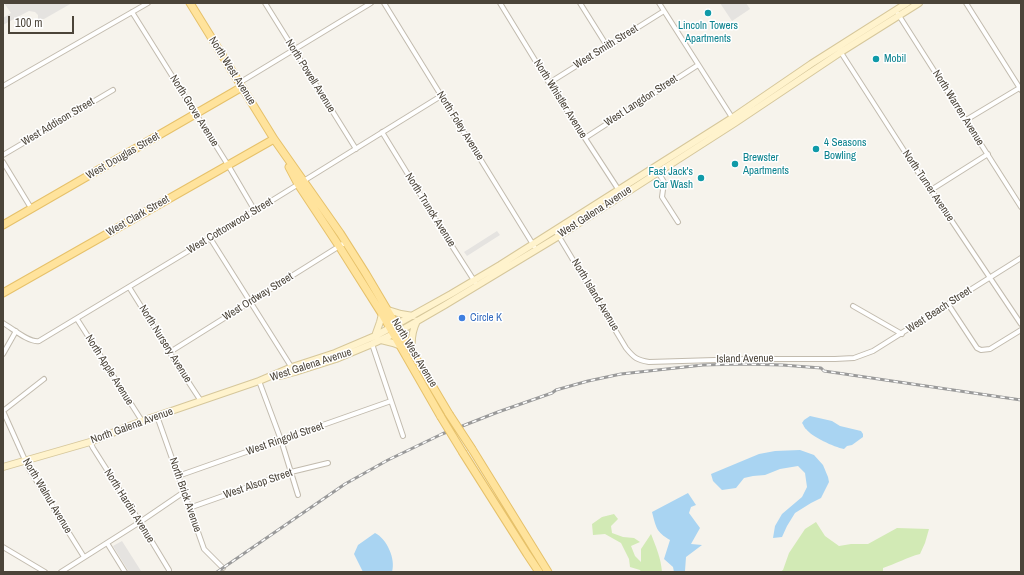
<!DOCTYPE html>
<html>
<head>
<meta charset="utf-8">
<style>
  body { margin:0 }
  #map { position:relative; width:1024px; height:575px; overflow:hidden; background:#f6f3ec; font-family:"Archivo Narrow",sans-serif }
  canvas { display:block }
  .frame { position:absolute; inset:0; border:4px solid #4b4439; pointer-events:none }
  .scale { position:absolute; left:8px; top:16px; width:66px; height:18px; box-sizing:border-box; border:2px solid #4b4439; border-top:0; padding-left:5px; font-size:12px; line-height:14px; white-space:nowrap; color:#4b4439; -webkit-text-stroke:3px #fff; paint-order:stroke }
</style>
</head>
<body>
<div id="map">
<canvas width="1024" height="575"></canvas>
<div class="frame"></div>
<div class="scale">100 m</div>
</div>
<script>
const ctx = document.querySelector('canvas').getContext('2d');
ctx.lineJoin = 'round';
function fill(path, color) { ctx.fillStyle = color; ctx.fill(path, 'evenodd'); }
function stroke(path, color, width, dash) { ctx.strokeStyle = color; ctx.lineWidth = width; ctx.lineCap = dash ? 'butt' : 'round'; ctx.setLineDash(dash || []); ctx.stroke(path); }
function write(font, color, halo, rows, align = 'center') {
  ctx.font = font + ' "Archivo Narrow",sans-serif'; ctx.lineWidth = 3; ctx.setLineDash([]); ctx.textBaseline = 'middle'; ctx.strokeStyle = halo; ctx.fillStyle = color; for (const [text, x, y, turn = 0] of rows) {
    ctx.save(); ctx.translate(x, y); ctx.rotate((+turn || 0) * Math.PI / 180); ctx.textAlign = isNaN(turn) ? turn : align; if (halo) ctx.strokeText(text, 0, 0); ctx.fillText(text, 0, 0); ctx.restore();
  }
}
const green = new Path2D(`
  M614 514 618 519 611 526 612 533 623 537 634 538 640 542 631 546 635 556 641 562V549L651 534C656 547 661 558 662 572H641L640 570 630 567 629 559 621 543 605 534 593 535 592 524 602 517Z
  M816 522 825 536 839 546 851 544H868L897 528 929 529 925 543 920 554C907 557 896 564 883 568V572H780L783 570 789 553 805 529Z`);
const parking = new Path2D(`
  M4 3H72L44 19H38V15L35 12 29 11 25 13 3 25V18L11 13Z
  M720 3H746L750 9 732 21Z
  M497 231 500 235 467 256 464 252Z
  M122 541 141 571 139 572H129L113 546Z`);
const water = new Path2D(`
  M810 416 832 421 840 426 861 431 863 434V437L852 445 847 446 844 449C834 447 812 437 806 429 805 429 803 424 802 423L804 420Z
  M800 450 814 455 823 465 828 477 829 482 821 498 811 503 795 513 787 526 782 537 773 538 775 526 782 514 802 497 807 487 805 473 798 466 780 469 765 475 753 476 744 478 736 488 722 490 713 481 711 474 759 454 775 451Z
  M688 493 696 505 691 507 689 513 700 528 691 544 702 545 686 557 685 571 683 572H674L673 567 664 559 670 540C656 532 656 527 652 512Z
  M375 533C387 539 396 559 392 572H363L354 554 358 545Z`);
const street = new Path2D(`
  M265 3 356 149
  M384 3 534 246
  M500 3 549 83 620 192
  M580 3 607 46
  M659 3 733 119
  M966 3 1021 90
  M132 12 228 165 255 211
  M898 14 1021 207
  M840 51 923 180 931 190 1021 324
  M239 83 371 3
  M549 83 664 11
  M3 86 148 3
  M966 120 1021 87
  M382 132 452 246 475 282
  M585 138 698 65
  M3 155 113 90
  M3 162 31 208
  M658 172 664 182 662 197 678 222
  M931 190 988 154
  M555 230 626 348C634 358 637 360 649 362L748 359H835L854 358 873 351 1021 258
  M210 238 292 368
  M129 287C153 325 176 364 201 401
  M948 304 977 348 981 350 990 349 1021 330
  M853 306 902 334
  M77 319 142 421
  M3 323C12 328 29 343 39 341L255 211 441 96
  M372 344 403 436
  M170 352 346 242
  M3 354 16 331
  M259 381 281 440 298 495
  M3 411 29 469 84 557
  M3 411 44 379
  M157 416 204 549 223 568
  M90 442 93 448 140 522 169 570V572
  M178 476 391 401
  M189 508 291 472 328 463
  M107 543 125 572
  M3 547 45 572
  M61 572 140 522 184 492`);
const secondary = new Path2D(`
  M388 310 401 314 413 316
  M375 336 380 322 382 314
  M381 340 393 343 401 346
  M412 350C411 340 412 331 417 321
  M280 376 295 372 336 359 372 344 400 331 445 305 559 236 735 123 841 52 919 3
  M3 467 90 442 142 421 259 381 292 367 335 353 375 336 390 328 451 294 500 265 732 118 811 64 907 3`);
const primary = new Path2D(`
  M190 3 274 139 340 233 366 274 449 414
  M289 167 298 184 339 246 382 314 441 417
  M3 225 242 87
  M3 293 274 139
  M472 449 548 572
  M463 453 527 554 539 572`);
const rail = new Path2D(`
  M217 572 345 484 388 460 442 434 498 412 552 393 556 390 588 381 621 374 703 365 740 364 782 365 821 368 824 371 1021 400`);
const primaryBridge = new Path2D(`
  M449 414 472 449
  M441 417 463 453`);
const markers = [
  [708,13,4,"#0f9aa8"],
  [876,59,4,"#0f9aa8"],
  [816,149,4,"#0f9aa8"],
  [735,164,4,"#0f9aa8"],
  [701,178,4,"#0f9aa8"],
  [462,318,4,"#3f7fe0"]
];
const cultureNames = [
  ["Lincoln Towers",708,26,"center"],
  ["Apartments",708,39,"center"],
  ["Mobil",884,59],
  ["4 Seasons",824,143],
  ["Bowling",824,156],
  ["Brewster",743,158],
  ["Apartments",743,171],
  ["Fast Jack's",693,172,"right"],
  ["Car Wash",693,185,"right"]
];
const streetNames = [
  ["West Smith Street",606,47,-32],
  ["North West Avenue",232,71,58],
  ["North Powell Avenue",310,76,58],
  ["North Whistler Avenue",560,99,58],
  ["West Langdon Street",641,101,-33],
  ["North Warren Avenue",958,108,58],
  ["North Grove Avenue",194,111,58],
  ["West Addison Street",58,122,-31],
  ["North Foley Avenue",460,126,58],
  ["West Douglas Street",123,156,-30],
  ["North Turner Avenue",928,186,56],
  ["North Trunck Avenue",430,210,58],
  ["West Galena Avenue",595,212,-33],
  ["West Clark Street",138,216,-30],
  ["West Cottonwood Street",230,226,-31],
  ["North Island Avenue",595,295,59],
  ["West Ordway Street",258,297,-32],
  ["West Beach Street",939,310,-33],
  ["North Nursery Avenue",165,344,58],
  ["North West Avenue",414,353,59],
  ["Island Avenue",745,359,-1],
  ["West Galena Avenue",311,365,-18],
  ["North Apple Avenue",109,370,58],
  ["North Galena Avenue",132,426,-20],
  ["West Ringold Street",285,439,-19],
  ["West Alsop Street",258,484,-19],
  ["North Brick Avenue",185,495,71],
  ["North Walnut Avenue",47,496,59],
  ["North Hardin Avenue",129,506,58]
];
const shopNames = [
  ["Circle K",470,318]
];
fill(green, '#d2eab5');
fill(parking, '#e5e3e0');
fill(water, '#a9d4f2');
stroke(street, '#c2bbae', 6);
stroke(secondary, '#d6c79b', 8);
stroke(primary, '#e6c16a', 9);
stroke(street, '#fff', 4);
stroke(secondary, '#fff3cd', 6);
stroke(primary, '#ffe39c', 7);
stroke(rail, '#9a9a9a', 3);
stroke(rail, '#fff', 1.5, [4.5]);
stroke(primaryBridge, '#e6c16a', 9, []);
stroke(primaryBridge, '#ffe39c', 7);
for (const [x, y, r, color] of markers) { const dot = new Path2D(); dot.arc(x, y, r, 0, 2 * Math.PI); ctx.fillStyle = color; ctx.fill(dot); stroke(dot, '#fff', 1.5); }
write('11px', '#0d838f', '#fff', cultureNames, 'left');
write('11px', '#4b4439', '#fff', streetNames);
write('11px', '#366cbe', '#fff', shopNames, 'left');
</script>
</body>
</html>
